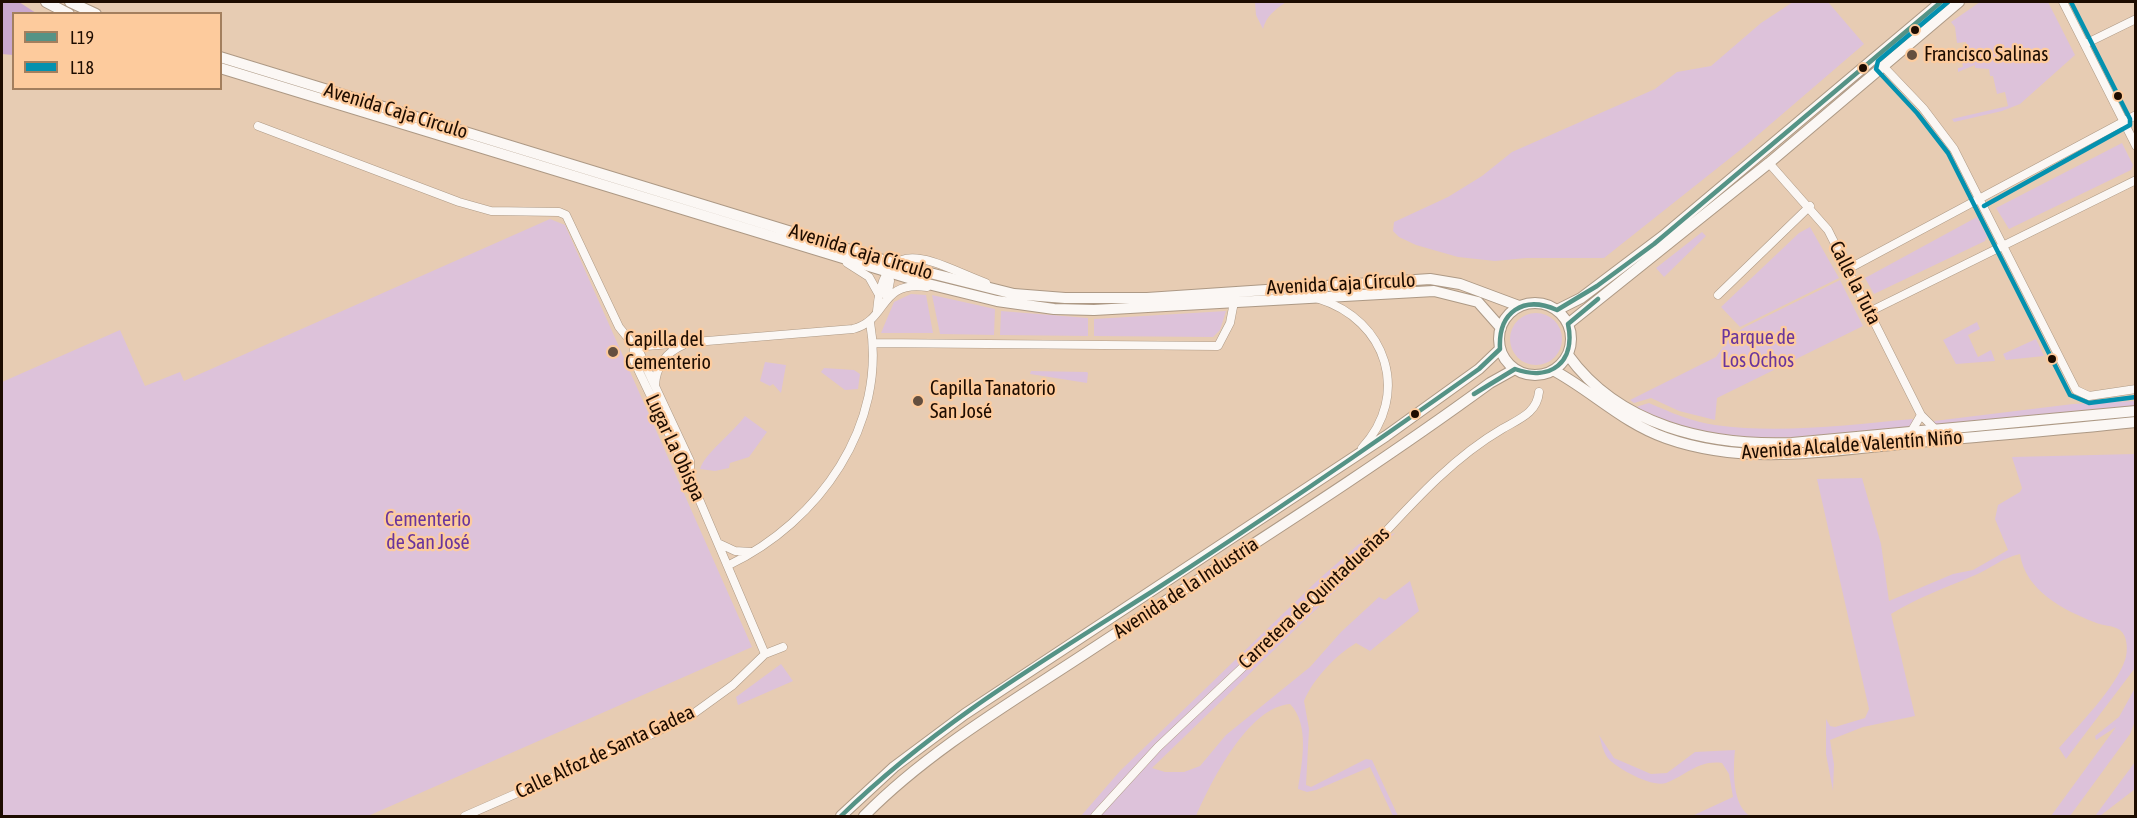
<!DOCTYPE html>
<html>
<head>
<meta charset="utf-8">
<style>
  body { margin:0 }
  #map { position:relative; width:2137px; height:818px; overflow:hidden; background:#e7ccb3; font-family:"Asap Condensed",sans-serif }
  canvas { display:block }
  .frame { position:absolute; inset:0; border:3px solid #1d0c00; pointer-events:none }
  .legend { position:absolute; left:12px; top:12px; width:210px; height:78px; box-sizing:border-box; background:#fdcb9d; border:2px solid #a37f5e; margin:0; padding:8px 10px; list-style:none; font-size:18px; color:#1d0c00 }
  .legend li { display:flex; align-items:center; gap:12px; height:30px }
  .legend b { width:30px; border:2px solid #a37f5e }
</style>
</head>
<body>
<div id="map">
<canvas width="2137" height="818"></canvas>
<div class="frame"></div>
<ul class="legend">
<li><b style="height:8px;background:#559386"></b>L19</li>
<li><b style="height:8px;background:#0491af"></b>L18</li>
</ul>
</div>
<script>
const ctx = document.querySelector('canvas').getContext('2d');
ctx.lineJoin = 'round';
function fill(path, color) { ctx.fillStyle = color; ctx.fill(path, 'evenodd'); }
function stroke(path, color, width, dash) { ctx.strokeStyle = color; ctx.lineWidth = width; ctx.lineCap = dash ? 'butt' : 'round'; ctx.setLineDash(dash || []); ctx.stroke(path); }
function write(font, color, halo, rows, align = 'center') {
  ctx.font = font + ' "Asap Condensed",sans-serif'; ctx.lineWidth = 4.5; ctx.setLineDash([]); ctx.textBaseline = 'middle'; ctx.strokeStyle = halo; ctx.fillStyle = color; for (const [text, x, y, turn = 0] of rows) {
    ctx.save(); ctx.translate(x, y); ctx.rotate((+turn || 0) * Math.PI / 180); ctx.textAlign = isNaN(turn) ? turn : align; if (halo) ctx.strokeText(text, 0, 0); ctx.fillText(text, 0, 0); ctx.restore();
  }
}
const green = new Path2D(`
  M1255 2H1286C1276 9 1266 16 1263 29L1256 15Z
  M1793 2H1828L1864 44 1744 147 1604 258H1526L1495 261 1458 257 1416 245 1399 237 1393 231 1394 222 1448 197 1482 176 1512 152 1655 89 1677 72 1711 66 1761 23Z
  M1980 2H2048L2075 55 2020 104 2002 111 1954 122 1952 119 2008 106 2005 92 1997 94 1993 76H1990L1989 69 1975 68V65L1958 72V68L1963 67 1961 57 1950 59V56L1960 53 1961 57 1969 55 1966 42 1957 43 1955 27 1951 22Z
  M2122 143 2133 165 2131 170 2009 229 1996 208Z
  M1977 217 1987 236 1985 241 1874 294 1865 278Z
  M550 219 565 225 752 647 368 816H2V382L120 330 145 386 180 372 184 381Z
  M1810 227 1839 278 1740 327 1721 307 1799 233Z
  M1702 232 1706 236 1664 277 1656 268Z
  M1840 280 1863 326 1717 398 1715 420 1679 411 1651 398 1634 403 1630 400 1716 357 1731 336 1745 327Z
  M911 294 926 295 933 333H881L894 302Z
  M932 295 995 309 994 335 940 334Z
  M1001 311 1088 318V336L1000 335Z
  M1226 311 1220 330 1213 337 1094 336V319Z
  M1510 339a26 26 0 1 1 52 0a26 26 0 1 1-52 0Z
  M1977 322 1980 329 1968 335 1978 357 1991 350 1995 361 1956 364 1943 340Z
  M2036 339 2044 356 2006 360 2003 354Z
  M765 362 786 365 781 393 773 384 770 386 760 381Z
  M824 368 854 370 860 374 858 389 845 390 821 372Z
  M1031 371 1087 372 1088 373 1087 383 1030 374Z
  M2135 401V407L1936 426 1934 421 2073 404Z
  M1649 403C1670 412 1692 422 1715 425 1779 434 1848 425 1913 419L1911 427 1892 429C1803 438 1719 450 1636 407Z
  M745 416 767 432 749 457 730 463 729 468 715 471 700 469C705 453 733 433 745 416Z
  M2135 454V668L2066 759 2059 748C2078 726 2116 687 2125 660 2128 652 2128 636 2120 630 2113 625 2102 626 2094 622 2063 610 2025 590 2020 554 2002 558 1990 569 1973 576 1945 588 1917 598 1891 614L1915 716 1863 727 1830 740 1834 764 1833 791 1826 754V719L1830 726 1835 727 1865 718 1869 709 1817 479 1862 478 1881 544 1889 601 1953 574 1973 570 2008 550 1995 519 1998 505 2020 492 2022 488 2012 457Z
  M1395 533 1152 768 1165 772H1184L1200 766 1226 735 1310 667 1341 632 1379 597 1385 600 1410 581 1419 611 1370 651 1356 643C1336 655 1313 679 1304 701L1309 729 1306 785 1311 787 1366 759 1372 760 1398 816H1393L1370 767 1316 790 1307 792 1298 789C1302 762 1310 725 1290 704 1248 707 1211 782 1196 816H1081L1120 771 1318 580 1359 544Z
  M781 664 793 681 738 705 736 697Z
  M2135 688V721L2130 734 2070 816H2051L2116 727 2096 740 2095 736 2119 717Z
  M1599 735 1614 758 1651 774 1667 773 1695 752 1735 750C1733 769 1732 805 1750 816H1692L1733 797 1729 774 1722 763C1698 760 1687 775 1666 783 1653 788 1615 768 1607 757 1603 751 1601 742 1599 735Z
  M2135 762V789L2100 816H2095Z`);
const forest = new Path2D(`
  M2 2H19L36 13 14 14 13 55 2 54Z`);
const minor = new Path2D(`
  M2063 2 2136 146
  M2085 44 2136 19
  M1883 66 1923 108 1954 149 2076 390 2089 396 2136 389
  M258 126 459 202 491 211 559 212 566 215 619 327 640 353 647 369 690 461V478
  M1769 163 1828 230 1921 415 1936 430
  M847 263 869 277 878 293
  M1848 269 2136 115
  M1718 295 1810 206
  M887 297 890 281 888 269
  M1319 299C1387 320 1411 395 1362 448
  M877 311C884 227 935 264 986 283
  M1869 312 2136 180
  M873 343 1218 346 1230 323 1234 302
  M634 347 853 329C889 320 878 280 927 287
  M634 347 633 359 690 478 765 654
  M655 385C656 367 666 352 683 345
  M1911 432 1921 415
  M720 544 735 551 751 552
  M729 565C819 522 888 425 870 322
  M765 654 783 647
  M465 816 650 735 693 714 733 685 765 654
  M1095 816 1158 747 1378 540C1415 500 1454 457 1502 429 1519 419 1537 413 1539 392`);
const secondary = new Path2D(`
  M46 2 69 14
  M70 2 96 14
  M220 57 906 267 1014 294 1065 298H1147L1430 279 1460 284 1519 306
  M220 68 928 284 997 301 1054 309 1094 310 1434 291 1478 302 1501 328
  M1499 339a36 36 0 1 1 72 0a36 36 0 1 1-72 0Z
  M1557 310 1581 298 1663 236 1941 2
  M1568 324 1769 163 1959 2
  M1568 355C1619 426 1708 446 1792 443L2136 411
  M1553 370C1592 391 1623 423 1666 438 1745 466 1828 451 1909 443 1984 436 2060 430 2136 422
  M841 816 894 767 965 714 1386 436 1479 369 1500 349
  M864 816C928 751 1010 703 1086 653 1221 564 1359 479 1490 383L1515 369`);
const bus1 = new Path2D(`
  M1474 394 1515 369C1551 382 1576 362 1568 324L1598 299
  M841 816C934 725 1044 660 1153 591 1263 520 1372 445 1479 369L1500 349C1498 312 1523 295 1557 310L1597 286 1654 244 1941 2`);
const bus2 = new Path2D(`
  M1948 2 1878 61 1876 69 1917 113 1948 153 2070 395 2089 403 2136 397
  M1984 206 2130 125V119L2071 2`);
const markers = [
  [1915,30,5,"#1d0c00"],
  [1912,55,6,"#644f3f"],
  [1863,68,5,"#1d0c00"],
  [2118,96,5,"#1d0c00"],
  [613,352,6,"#644f3f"],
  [2052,359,5,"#1d0c00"],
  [918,401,6,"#644f3f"],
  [1415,414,5,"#1d0c00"]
];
const poiNames = [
  ["Francisco Salinas",1924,55],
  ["Capilla del",625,340],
  ["Cementerio",625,363],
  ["Capilla Tanatorio",930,389],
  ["San José",930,412]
];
const streetNames = [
  ["Avenida Caja Círculo",396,111,17],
  ["Avenida Caja Círculo",861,252,17],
  ["Calle la Tuta",1855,283,63],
  ["Avenida Caja Círculo",1341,284,-3],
  ["Avenida Alcalde Valentín Niño",1852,445,-4],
  ["Lugar La Obispa",675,448,65],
  ["Avenida de la Industria",1186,588,-33],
  ["Carretera de Quintadueñas",1314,598,-43],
  ["Calle Alfoz de Santa Gadea",605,752,-25]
];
const parkNames = [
  ["Parque de",1758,338],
  ["Los Ochos",1758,361],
  ["Cementerio",428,520],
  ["de San José",428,543]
];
fill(green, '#ddc2da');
fill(forest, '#caa8ce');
stroke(minor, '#ad9985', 9);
stroke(secondary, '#ad9985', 12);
stroke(minor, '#fbf7f4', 8);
stroke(secondary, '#fbf7f4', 10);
stroke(bus1, '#559386', 4.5);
stroke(bus2, '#0491af', 4.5);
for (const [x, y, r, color] of markers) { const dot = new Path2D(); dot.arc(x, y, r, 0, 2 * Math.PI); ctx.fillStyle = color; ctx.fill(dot); stroke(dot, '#fdcb9d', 2); }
write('20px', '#1d0c00', '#fdcb9d', poiNames, 'left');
write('20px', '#1d0c00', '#fdcb9d', streetNames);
write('20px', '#69359d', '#fdcb9d', parkNames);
</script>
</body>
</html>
